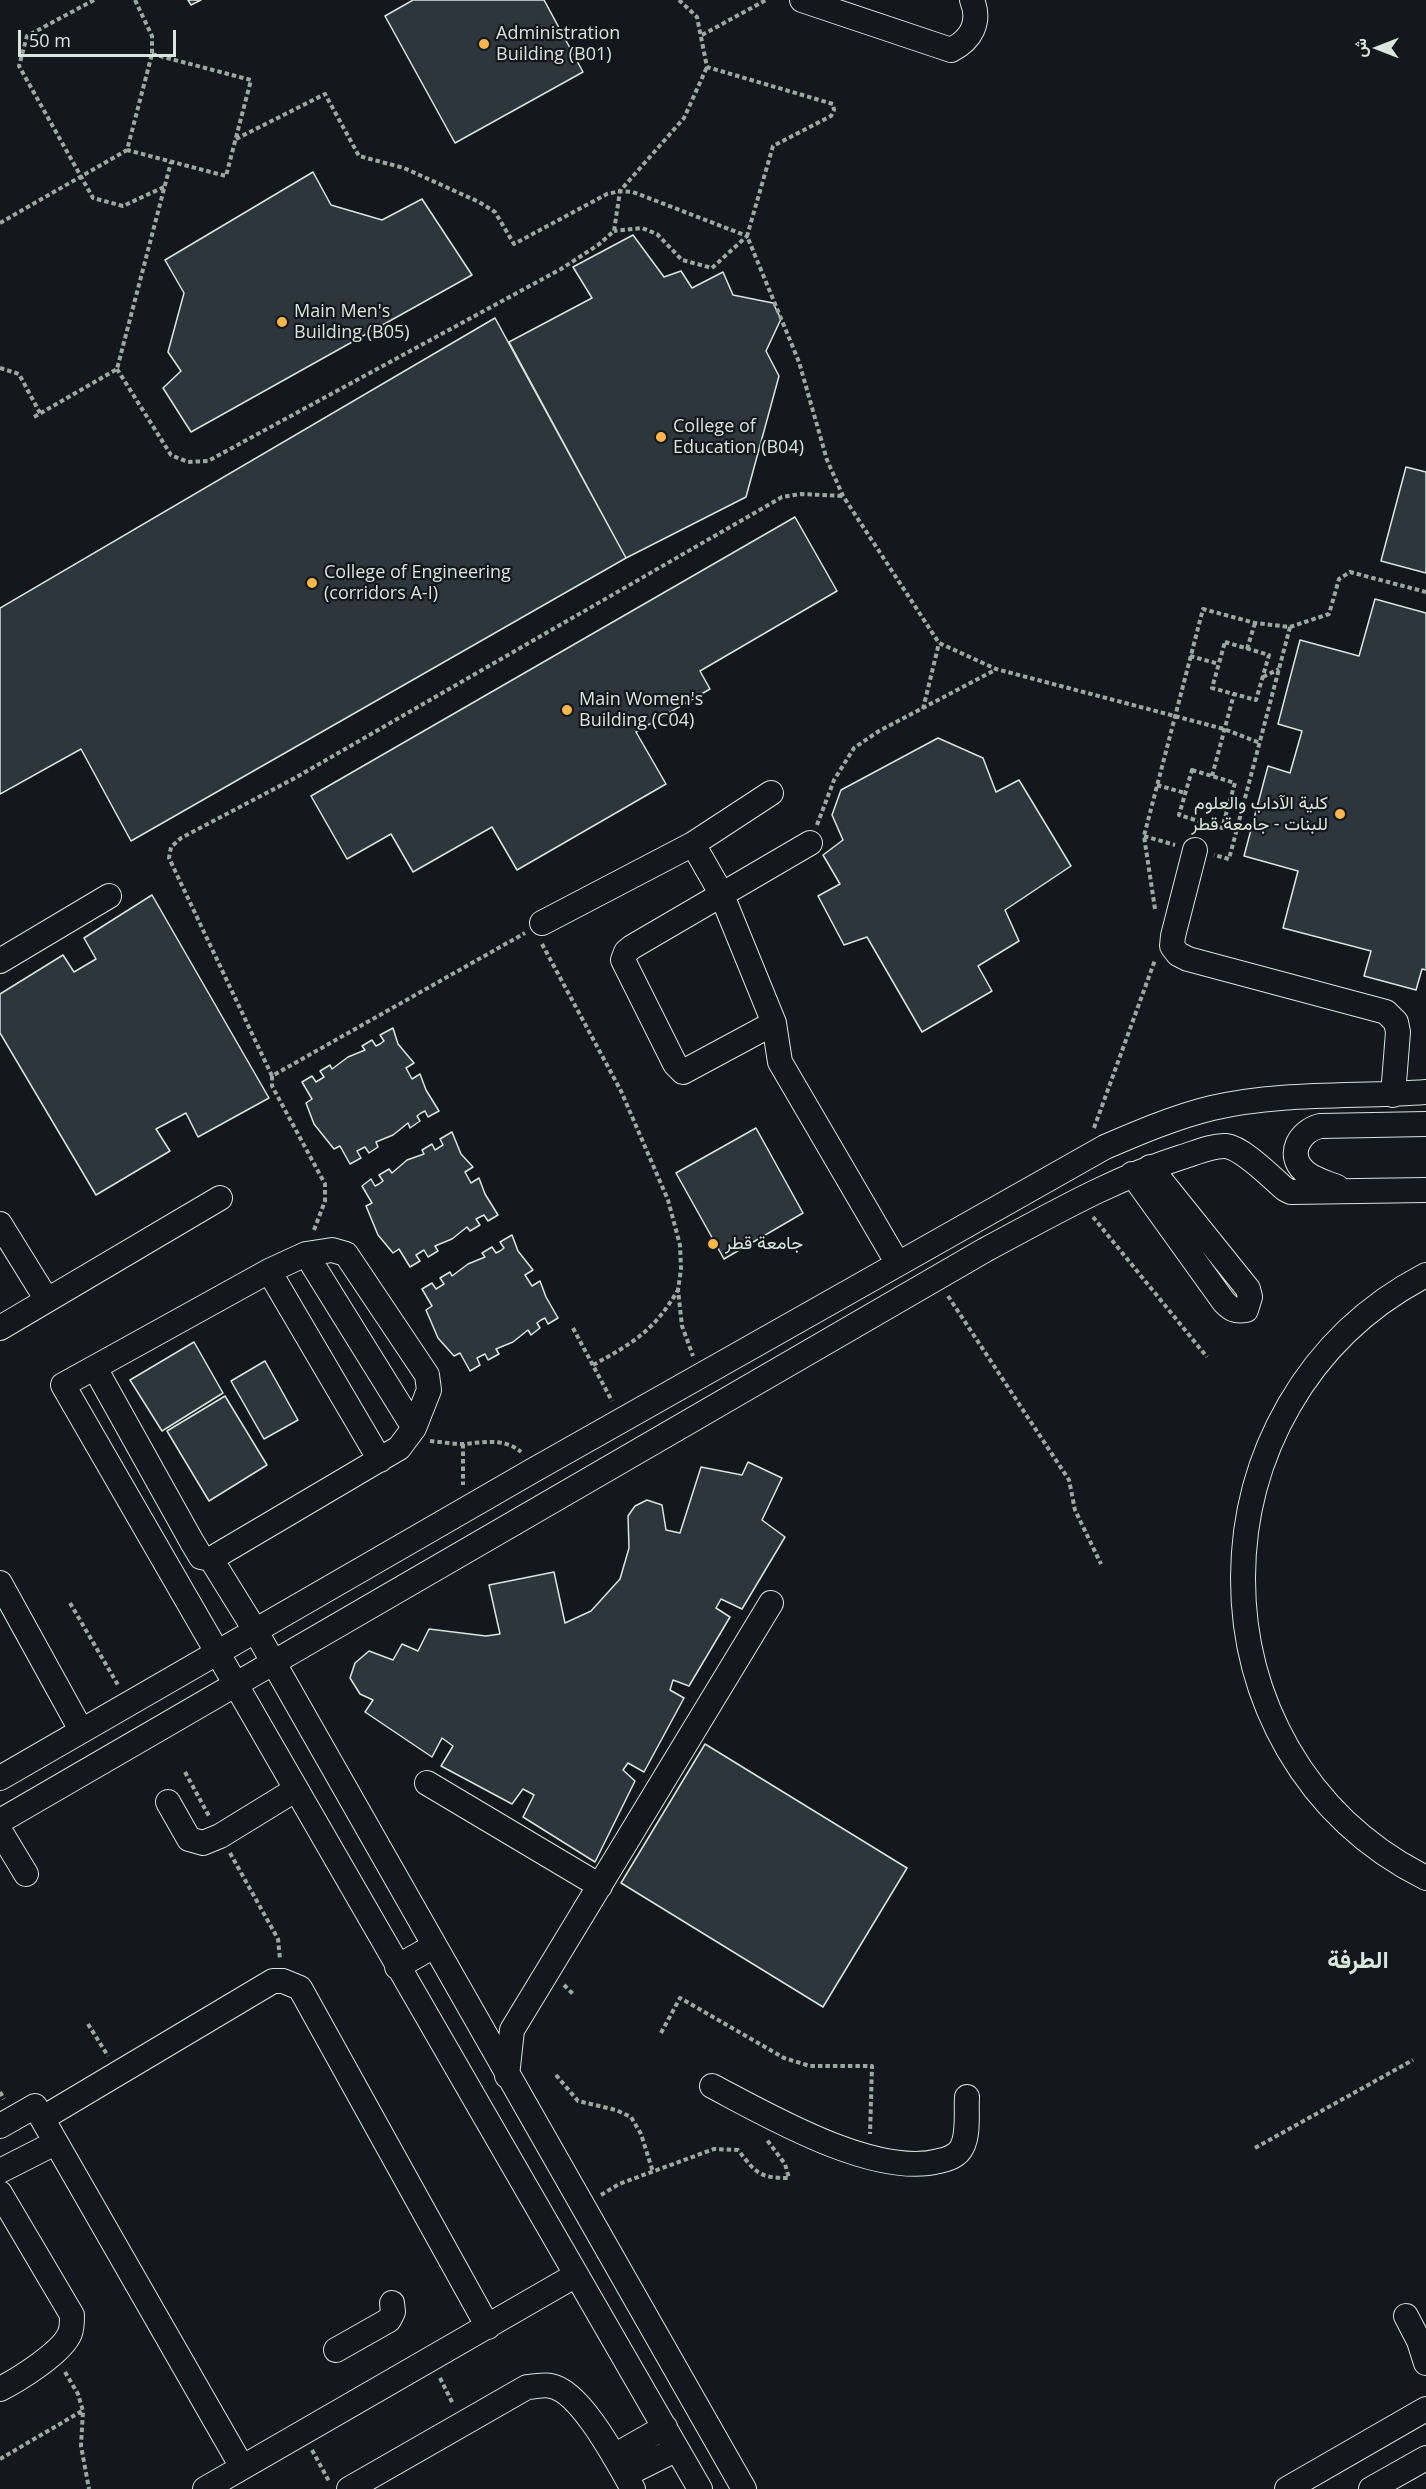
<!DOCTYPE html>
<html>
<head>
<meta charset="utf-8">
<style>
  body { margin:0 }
  #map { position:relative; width:1426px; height:2489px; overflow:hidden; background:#14181c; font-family:"Open Sans",Vazirmatn,sans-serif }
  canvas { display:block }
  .north { position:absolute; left:1348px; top:18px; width:60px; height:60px; -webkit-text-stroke:4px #14181c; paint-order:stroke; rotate:270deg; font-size:16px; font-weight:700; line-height:24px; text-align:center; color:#d8e6dc }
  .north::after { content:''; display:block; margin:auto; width:21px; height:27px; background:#d8e6dc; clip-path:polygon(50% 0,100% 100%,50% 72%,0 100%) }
  .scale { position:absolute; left:18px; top:30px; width:158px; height:27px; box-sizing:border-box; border:3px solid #d8e6dc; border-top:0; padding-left:8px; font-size:18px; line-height:21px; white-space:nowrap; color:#d8e6dc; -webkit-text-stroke:4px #14181c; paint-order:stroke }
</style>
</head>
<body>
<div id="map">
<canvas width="1426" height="2489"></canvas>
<div class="north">ش</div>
<div class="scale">50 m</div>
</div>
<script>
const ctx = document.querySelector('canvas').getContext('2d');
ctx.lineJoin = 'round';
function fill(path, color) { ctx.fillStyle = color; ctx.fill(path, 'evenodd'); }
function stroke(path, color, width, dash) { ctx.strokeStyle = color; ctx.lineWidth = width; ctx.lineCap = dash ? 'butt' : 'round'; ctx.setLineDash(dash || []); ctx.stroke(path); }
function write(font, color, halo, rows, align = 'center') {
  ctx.font = font + ' "Open Sans",Vazirmatn,sans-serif'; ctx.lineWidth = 4.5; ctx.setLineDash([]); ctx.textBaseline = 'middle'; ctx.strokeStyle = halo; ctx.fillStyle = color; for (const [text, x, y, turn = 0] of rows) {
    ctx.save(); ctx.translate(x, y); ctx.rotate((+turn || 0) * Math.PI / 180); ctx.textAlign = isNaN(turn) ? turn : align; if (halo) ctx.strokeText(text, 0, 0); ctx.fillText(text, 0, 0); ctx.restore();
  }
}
const building = new Path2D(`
  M188 0H201L191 5Z
  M413 0H544L583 72 455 143 385 16Z
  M313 172 331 205 382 220 422 199 472 275 191 432 163 388 181 371 168 352 184 293 165 260Z
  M633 235 664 277 681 271 692 288 723 272 733 295 773 303 781 319 766 351 779 376 746 497 626 558 509 342 592 298 573 267Z
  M495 318 626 558 131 841 81 749 0 794V608Z
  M1406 467 1426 472V573L1381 561Z
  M795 517 837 591 700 671 710 689 636 732 666 784 517 870 492 827 413 872 391 834 347 859 311 796Z
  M1375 599 1426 613V970L1422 969 1416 990 1364 976 1371 951 1283 928 1298 871 1244 856 1268 766 1290 773 1302 731 1278 724 1300 640 1359 656Z
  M938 738 983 758 996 792 1019 780 1071 866 1005 910 1019 941 978 966 992 991 922 1032 867 937 844 945 818 896 840 884 823 855 843 840 832 815 841 790Z
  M152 895 269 1098 198 1137 186 1113 156 1129 170 1151 96 1195 0 1033V994L63 955 74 972 96 959 84 938Z
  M393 1028 398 1044 414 1063 406 1068 412 1079 420 1074 426 1090 439 1111 428 1117 425 1111 421 1113 417 1116 420 1121 410 1128 408 1123 393 1135 376 1142 378 1147 369 1153 365 1147 357 1151 361 1158 350 1164 340 1146 334 1149 314 1124 306 1103 312 1099 302 1082 312 1076 316 1082 324 1077 320 1071 330 1065 332 1069 348 1057 365 1050 362 1046 372 1040 376 1046 380 1044 384 1041 380 1035Z
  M756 1128 803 1213 724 1259 676 1173Z
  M452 1132 461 1154 473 1167 465 1172 471 1183 479 1178 485 1194 498 1215 488 1221 484 1215 476 1219 480 1225 470 1231 467 1227 452 1239 435 1246 438 1251 428 1257 424 1250 416 1255 420 1261 410 1267 399 1249 393 1253 378 1235 366 1206 372 1203 362 1186 371 1179 375 1186 379 1184 383 1181 379 1175 389 1169 392 1173 407 1160 424 1154 422 1150 432 1144 435 1150 443 1145 440 1139Z
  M512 1235 518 1251 533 1270 525 1275 532 1286 540 1281 546 1297 558 1318 548 1324 545 1318 541 1320 537 1323 540 1328 531 1335 528 1330 513 1342 496 1349 499 1354 488 1360 485 1354 477 1358 480 1365 470 1371 460 1353 454 1356 438 1338 426 1310 432 1306 422 1289 432 1283 436 1289 444 1284 440 1278 450 1272 452 1276 468 1264 485 1257 482 1253 492 1247 496 1253 500 1251 504 1248 500 1242Z
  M194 1342 223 1393 162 1431 130 1380Z
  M265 1361 298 1420 264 1439 231 1381Z
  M225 1396 267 1465 209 1501 167 1431Z
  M748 1462 782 1478 762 1520 785 1537 742 1609 721 1599 716 1608 730 1617 689 1686 673 1680 670 1690 684 1698 644 1772 628 1763 623 1770 635 1781 595 1862 523 1817 534 1795 523 1789 512 1804 441 1766 453 1746 442 1738 432 1757 365 1712 373 1700 360 1694 350 1678 355 1663 369 1651 393 1660 402 1644 418 1651 429 1629 486 1636 500 1634 489 1585 554 1572 565 1623 591 1611 620 1579 629 1548 628 1516 635 1506 647 1500 662 1505 666 1530 680 1533 701 1467 742 1475Z
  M705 1744 907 1868 823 2007 621 1883Z`);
const path = new Path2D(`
  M94 0 27 36 19 66 93 198 123 206 164 187
  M135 0 152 36V54
  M679 0 697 17 707 67 833 104 834 110 831 116 773 146 747 236 799 362 827 460 843 496 939 643 996 669 1224 729 1260 743
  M702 35 766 0
  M152 54 251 80 226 176 127 150Z
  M236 139 325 94 359 156 404 168 479 202 495 212 514 244 607 194 620 191 633 192 747 236 712 268 682 260 657 234 642 228 614 231
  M0 223 127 150
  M0 368 19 374 40 413
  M117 369 171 455 188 462 208 461 561 269 598 245 614 231 620 191 684 118 707 67
  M34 417 117 369 171 162
  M1290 627 1329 614 1339 579 1350 572 1426 592
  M1225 642 1269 655 1256 700 1212 688Z
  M1247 649 1255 623
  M1190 656 1219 664
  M1263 677 1279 669
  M923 709 939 643
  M1192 770 1235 783 1222 828 1179 815Z
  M1212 776 1234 694
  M1157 785 1185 793
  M1229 804 1244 807
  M817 825 834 780 854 748 879 731 995 670
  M1144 836 1175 845
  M1155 909 1144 836 1203 609 1255 623 1290 627 1229 859 1214 855
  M542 944 621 1091 668 1200 680 1245 681 1269 678 1290 682 1326 693 1356
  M272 1076 169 858 171 847 181 838 295 778 782 497 801 494 843 496
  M1094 1128 1155 960
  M1093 1217 1207 1357
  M314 1230 325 1201V1184L272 1086V1076L525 933
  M948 1296 1069 1480 1075 1510 1101 1564
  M573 1328 612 1401
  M593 1365C633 1343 654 1331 678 1290
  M430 1441C441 1442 453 1444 464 1444 484 1442 505 1438 521 1452
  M463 1444V1485
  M70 1603 118 1685
  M185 1772 210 1818
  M230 1853 278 1939 280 1959
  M564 1985 574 1995
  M88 2024 108 2056
  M661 2033 680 1998 784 2058 810 2066H872L870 2134
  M556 2075 578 2101 616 2110 631 2117 641 2134 653 2172
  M0 2092 4 2099
  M1255 2148 1413 2060
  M601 2195 619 2184 714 2149 738 2150C756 2173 759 2178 789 2178L785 2164 767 2140
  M65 2372 78 2394 83 2411 81 2446 89 2489
  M440 2378 453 2404
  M312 2450 330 2483
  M0 2459 82 2411`);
const minor = new Path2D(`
  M802 0 951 50C971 40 981 22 972 0
  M693 844 771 793
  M1195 850 1173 936 1172 946 1178 954 1188 959 1386 1012 1396 1022 1398 1032 1393 1095
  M542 923 693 844 721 893 774 1023 780 1062 898 1264
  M0 961 109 896
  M774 1023 683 1072 675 1064 623 960 626 952 632 947 810 843
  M1132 1174 1224 1302C1231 1309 1235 1312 1246 1310L1250 1297 1248 1289 1150 1167
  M1337 1187C1327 1183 1312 1179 1304 1171 1286 1154 1300 1131 1320 1126L1426 1124
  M0 1224 47 1300
  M306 1254 332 1250 346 1254 427 1375 429 1390 414 1428
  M269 1271 380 1460
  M1426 1275C1184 1401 1180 1754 1426 1878
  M0 1328 220 1198
  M95 1368 192 1542 201 1557 211 1559
  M0 1583 81 1730
  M0 1778 532 1471 1105 1147C1140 1132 1175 1117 1212 1108 1281 1092 1356 1097 1426 1092
  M427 1783 600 1886
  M168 1802 189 1839 203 1843 220 1836 295 1790
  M0 1821 985 1250C1049 1216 1112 1179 1182 1157 1195 1153 1213 1145 1226 1146 1243 1148 1272 1178 1285 1189L1291 1192 1426 1190
  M0 1831 26 1874
  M397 1967 434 1946
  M507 2076 512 2030 771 1603
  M712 2086C769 2116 875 2178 939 2161 948 2159 958 2156 962 2147 969 2134 966 2112 967 2097
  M43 2118 273 1981H283L300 1988 488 2327
  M0 2126 35 2106 242 2467
  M0 2171 55 2143
  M0 2193 72 2315C72 2320 72 2328 70 2333 63 2352 18 2380 0 2389
  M1406 2316 1419 2341 1426 2363
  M336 2350 389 2320 393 2312 392 2303
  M614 2456 665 2427
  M625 2475 677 2449
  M205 2489 576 2275
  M349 2489 527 2387C534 2387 544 2384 551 2386 581 2391 618 2463 633 2489
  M700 2489 63 1385 269 1271 306 1254 414 1428 399 1448 211 1559 255 1630 744 2489
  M1287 2489 1426 2409
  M1371 2489 1426 2458`);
const markers = [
  [484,44,6,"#ffb74d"],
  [282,322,6,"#ffb74d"],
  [661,437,6,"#ffb74d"],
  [312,583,6,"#ffb74d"],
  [567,710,6,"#ffb74d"],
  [1340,814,6,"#ffb74d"],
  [713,1244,6,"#ffb74d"]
];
const poiNames = [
  ["Administration",496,34],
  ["Building (B01)",496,55],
  ["Main Men's",294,312],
  ["Building (B05)",294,333],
  ["College of",673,427],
  ["Education (B04)",673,448],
  ["College of Engineering",324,573],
  ["(corridors A-I)",324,594],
  ["Main Women's",579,700],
  ["Building (C04)",579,721],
  ["كلية الآداب والعلوم",1328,804,"right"],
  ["للبنات - جامعة قطر",1328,825,"right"],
  ["جامعة قطر",725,1244]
];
const districtNames = [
  ["الطرفة",1358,1961]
];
fill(building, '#2c363c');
stroke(building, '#d8e6dc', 1.5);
stroke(minor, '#d8e6dc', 26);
stroke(path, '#9da8a2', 4, [4.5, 3]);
stroke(minor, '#14181c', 24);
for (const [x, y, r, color] of markers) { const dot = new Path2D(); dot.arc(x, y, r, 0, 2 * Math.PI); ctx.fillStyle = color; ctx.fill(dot); stroke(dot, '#14181c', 2); }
write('18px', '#d8e6dc', '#14181c', poiNames, 'left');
write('bold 24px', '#d8e6dc', '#14181c', districtNames);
</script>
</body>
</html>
